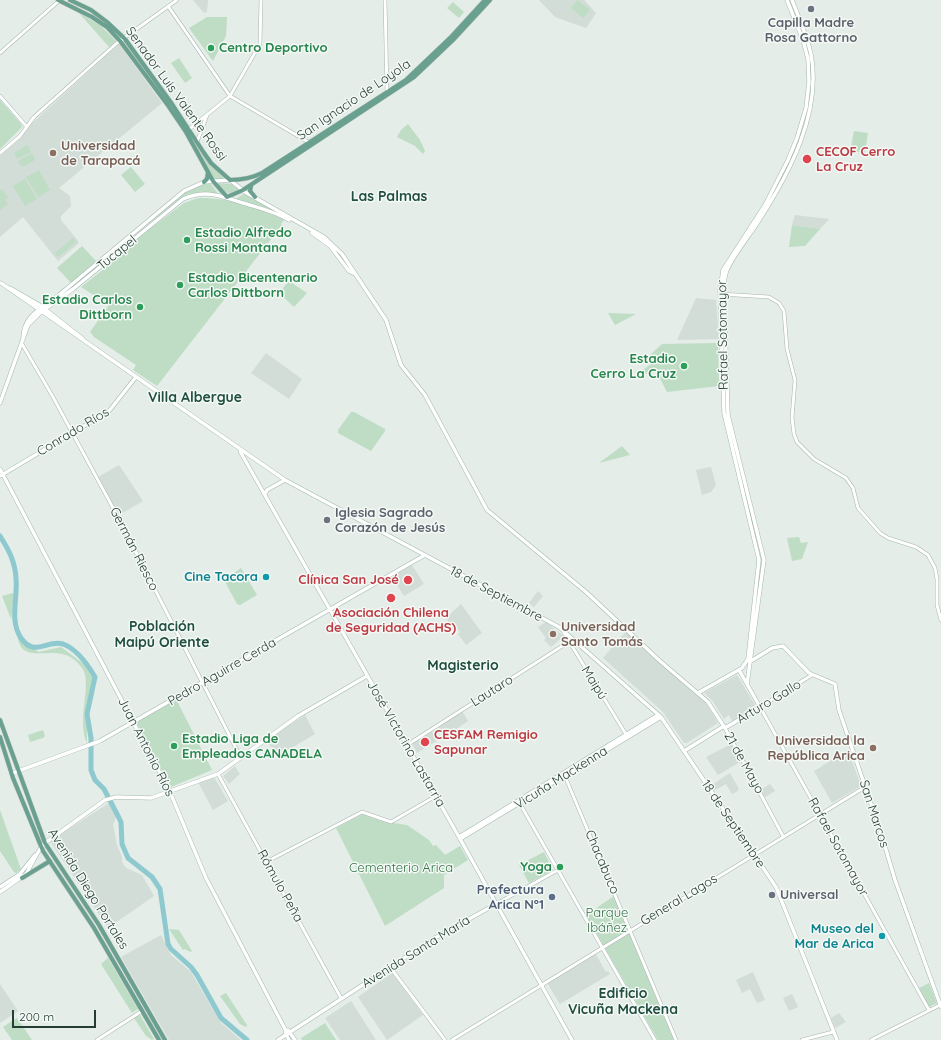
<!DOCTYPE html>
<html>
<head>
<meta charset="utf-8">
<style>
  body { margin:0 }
  #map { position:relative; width:941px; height:1040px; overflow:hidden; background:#e4ede8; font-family:Quicksand,sans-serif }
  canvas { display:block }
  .scale { position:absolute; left:12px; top:1010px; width:84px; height:18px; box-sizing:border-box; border:2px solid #243e35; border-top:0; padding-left:5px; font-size:12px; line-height:14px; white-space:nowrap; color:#243e35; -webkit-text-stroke:3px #f4f9f6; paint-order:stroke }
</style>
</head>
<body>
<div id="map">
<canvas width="941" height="1040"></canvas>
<div class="scale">200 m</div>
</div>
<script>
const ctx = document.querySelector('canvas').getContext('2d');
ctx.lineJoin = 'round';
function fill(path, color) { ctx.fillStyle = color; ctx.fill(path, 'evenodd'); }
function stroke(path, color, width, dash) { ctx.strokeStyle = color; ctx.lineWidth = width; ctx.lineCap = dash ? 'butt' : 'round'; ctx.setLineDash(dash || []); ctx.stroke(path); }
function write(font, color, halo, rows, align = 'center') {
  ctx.font = font + ' Quicksand,sans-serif'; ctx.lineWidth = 3; ctx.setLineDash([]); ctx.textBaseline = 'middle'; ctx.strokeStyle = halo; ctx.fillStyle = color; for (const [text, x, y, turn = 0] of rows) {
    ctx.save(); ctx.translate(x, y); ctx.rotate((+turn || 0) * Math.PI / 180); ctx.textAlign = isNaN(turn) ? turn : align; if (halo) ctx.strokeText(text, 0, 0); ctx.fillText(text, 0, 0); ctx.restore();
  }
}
const built = new Path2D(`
  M193 0H208L207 12 204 13Z
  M539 0H584L596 13 586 28 555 17Z
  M119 44 162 103 59 188 70 196 71 206 61 216V220L79 242 78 244 58 261 23 217 0 237V156L20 139 29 126Z
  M795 215 829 219 820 229 792 225Z
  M696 298 716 300 719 339 677 340Z
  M266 353 302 379 289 399 251 373Z
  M119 465 143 501 119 515 98 477Z
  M711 467 716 485 711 492 702 495 696 470Z
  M412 565 424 584 404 596 392 577Z
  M538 591 543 596 534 607 529 603Z
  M461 604 482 633 466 645 458 634 460 632 456 626 453 628 446 618Z
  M546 622 564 636 551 647 544 640 546 638 538 627Z
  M627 630 703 698 718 723 687 743H684L663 712 603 658Z
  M737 675 755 705 732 721 729 715 724 719 712 700 704 693Z
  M462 711 468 721 445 737 439 727Z
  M305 715 315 734 280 755 265 741Z
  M431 731 438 740 417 753 412 743Z
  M731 744 740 762 718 775 706 757Z
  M848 750 861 786 832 803 814 771Z
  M235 766 240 774 229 784 223 776Z
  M730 773 739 789 736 792 732 794 726 784 713 791 710 786Z
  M214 777 228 801 213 810 198 782Z
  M770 784 775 791 765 797 760 790Z
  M109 803 116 816 113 825 117 845 122 857V862L126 868 142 875 154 896 108 928 50 841Z
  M161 935 171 955 191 972 221 1023 241 1040H169L121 957Z
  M595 953 606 972 608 971 610 974 560 1004 547 983Z
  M753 972 765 1000 757 1003 750 989 742 993 736 980Z
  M392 973 423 1015 387 1040 358 997Z
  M0 984 18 1011 0 1023Z
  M792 994 798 1007 789 1011 783 998Z
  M351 1001 376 1040H340L325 1018Z
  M839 1013 846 1022 835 1028 831 1018Z`);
const green = new Path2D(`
  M578 0 590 10 583 18 571 8Z
  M453 2 464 12 459 18 447 8Z
  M79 13 100 25 116 41 109 47Z
  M207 17H227L226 36 213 61 189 28Z
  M179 58 192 78 185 83 171 63Z
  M0 100 21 124 22 127 0 149Z
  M408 124 420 140 425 151 423 154 415 146 397 137 401 130Z
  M854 131 868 133 865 153 850 151Z
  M189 133 207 160 225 179 215 180Z
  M27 145 31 152 17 159 14 153Z
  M32 153 35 160 22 167 18 161Z
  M131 167 145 184 135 192 121 175Z
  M39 170 50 190 38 197 26 177Z
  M25 179 37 199 25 206 13 186Z
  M205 183H210L219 195 194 193 181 198 145 226 188 190Z
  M219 183 231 184 238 189 237 192C227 195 225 192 218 184Z
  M2 189 8 198 5 200 8 204 0 210V191Z
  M244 194 270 208V209L235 199Z
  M198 198C226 197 259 207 284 220L281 224 282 225 157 386 133 370 136 365 94 337 90 332 109 305 81 287 123 254 126 247 184 203Z
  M792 225 820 229 805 246 789 247Z
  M73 238 76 242 58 257 55 253Z
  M82 246 96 261 71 283 57 268Z
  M289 281 307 293 294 307 279 293Z
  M608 313 636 314 615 325Z
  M718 343 719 386 667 392 655 369 646 374 643 370 654 362 651 354 662 344Z
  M351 412H354L385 429V431L371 451 338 433V430Z
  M622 446 630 455 599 463Z
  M799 537 801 543 808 542 802 559 792 561 787 538Z
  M241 568 257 595 240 605 237 604 224 580Z
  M13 593 14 596 11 619 2 596Z
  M18 635 22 642 39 652 61 647 84 664 93 676 91 698 87 717V743C76 720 93 683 82 668 63 640 33 663 21 647 19 644 18 639 17 636Z
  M176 699 212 770 171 787 136 722Z
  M43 730 45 736 43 738 30 742 28 735Z
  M0 810 21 869 16 873 14 872 0 851Z
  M363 814 381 821 407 825 429 840 433 846 436 845 445 855 460 846 468 860 444 875V888L385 926 336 828Z
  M544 852 553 870 529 883 519 865Z
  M614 896 674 1040H658L586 915Z
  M169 929 179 930 192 951 190 952 185 949 183 950Z
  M108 958 138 1009 132 1013 101 964Z
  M929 983 937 1003 929 1007 919 988Z
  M226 993 247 1025 246 1027 240 1024 220 996Z
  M140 1015 154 1039 152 1040 146 1036 134 1018Z
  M17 1018 32 1040H12L3 1027Z
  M325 1023 336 1040H302L301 1038Z`);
const river = new Path2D(`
  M0 536C9 550 15 562 16 578 18 599 9 620 21 638 35 658 47 639 63 644 77 649 88 665 95 677L87 714 91 738V770L95 780 104 789 118 816 121 822 122 844 128 858 152 877 160 889 168 944 171 949 191 967 197 975 221 1018 247 1040`);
const tertiary = new Path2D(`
  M385 0 387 92
  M168 6 230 96 310 143
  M0 53 60 0
  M0 96 27 127
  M187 131 230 96 260 44 261 0
  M197 142 207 115
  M0 153 20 136 34 117 117 43 177 0
  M720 294 769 297 779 303 784 311 787 349 795 380 792 418 794 434 797 442 814 459 846 478 853 488 858 508 880 533 888 538 916 547 928 555 935 568 937 579V605L941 620
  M22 344 53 397 119 519 241 758
  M564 633 627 736
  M812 675 760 707 929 1010
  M725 728 783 836
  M407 745 567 643 575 642
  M218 774 341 998
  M564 774 676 1040
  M519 802 655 1040
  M266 862 362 812 391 822 436 796
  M496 904 558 870
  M390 967 445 1040
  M97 1040 142 1011
  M452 1040 865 787
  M802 1040 833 1032
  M871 1040 940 1005`);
const secondary = new Path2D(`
  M312 233 330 246 349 271 355 274
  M1 283 285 480 559 627 661 717 776 887 837 1040
  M10 288 41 306 83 339
  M23 340C22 316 42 308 59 295L184 191 204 182 230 180 245 192 324 237 342 254 386 320 401 365 425 395 487 510 586 592 660 661 708 702 725 728 760 707 739 670
  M0 403 28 325 41 312 73 289 183 199C207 189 220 196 243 203 259 208 274 211 289 220
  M240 449 241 453 459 837 572 1040
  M0 469 170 792 206 878 285 1029 286 1034 289 1040
  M0 476 109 411 136 377
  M265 494 267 490 285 480
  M751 661 772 648 783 646 809 673 835 684 839 710 881 833 895 880 941 1007
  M747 684 764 560 728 415 724 291C724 286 724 279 726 273 730 259 750 235 758 222 789 174 822 113 811 54 807 36 799 18 792 0
  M698 693 742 668 748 659 759 560 724 413 720 290 723 270 765 205 788 160 797 138 806 108 809 82 808 59 803 40 787 0
  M684 751 724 726
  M13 773 100 741 425 555
  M459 837 658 715
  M460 839 661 717
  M0 887 20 874 35 855
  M0 892 26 874 41 847 45 843 105 800 116 797 151 798 218 774 298 716 367 676
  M288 1030 295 1040
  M278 1040 435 938 496 904`);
const primary = new Path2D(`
  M58 0 92 17 107 27 120 41 167 104 186 132 213 181 227 197 243 190 414 77 454 39 490 0
  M70 0 91 10 107 22 125 39 172 104 204 153 211 163 230 180C242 180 252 178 262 173L406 80 451 37 485 0
  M204 182 207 179 208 172
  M251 186 250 191 255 197
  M0 720 45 843 99 925 165 1040
  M0 737 13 778 43 851 94 928 159 1040
  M22 878 50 861`);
const markers = [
  [811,9,4,"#6b7280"],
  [211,48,4,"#2e9e5b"],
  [53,153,4,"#8d6e63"],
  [807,159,5,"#e0444e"],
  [187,240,4,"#2e9e5b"],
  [180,285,4,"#2e9e5b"],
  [140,307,4,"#2e9e5b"],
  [684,366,4,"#2e9e5b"],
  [327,520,4,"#6b7280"],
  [266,577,4,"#0f9aa8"],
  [408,580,5,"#e0444e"],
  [391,598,5,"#e0444e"],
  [553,634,4,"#8d6e63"],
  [425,742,5,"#e0444e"],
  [174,746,4,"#2e9e5b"],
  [873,748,4,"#8d6e63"],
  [560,867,4,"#2e9e5b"],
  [772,895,4,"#6b7280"],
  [552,897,4,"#5c6f8a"],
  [882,936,4,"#0f9aa8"]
];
const worshipNames = [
  ["Capilla Madre",811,23,"center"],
  ["Rosa Gattorno",811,38,"center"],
  ["Iglesia Sagrado",335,513],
  ["Corazón de Jesús",335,528],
  ["Universal",780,895]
];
const leisureNames = [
  ["Centro Deportivo",219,48],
  ["Estadio Alfredo",195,233],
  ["Rossi Montana",195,248],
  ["Estadio Bicentenario",188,278],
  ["Carlos Dittborn",188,293],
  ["Estadio Carlos",132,300,"right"],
  ["Dittborn",132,315,"right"],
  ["Estadio",676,359,"right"],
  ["Cerro La Cruz",676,374,"right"],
  ["Estadio Liga de",182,739],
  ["Empleados CANADELA",182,754],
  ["Yoga",552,867,"right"]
];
const streetNames = [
  ["Senador Luis Valente Rossi",176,94,54],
  ["San Ignacio de Loyola",354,100,-34],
  ["Tucapel",117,253,-39],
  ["Rafael Sotomayor",723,335,-91],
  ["Conrado Ríos",73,432,-31],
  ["Germán Riesco",134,549,63],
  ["18 de Septiembre",496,594,28],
  ["Pedro Aguirre Cerda",222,672,-30],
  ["Maipú",594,683,58],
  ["Lautaro",492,691,-32],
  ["Arturo Gallo",769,702,-31],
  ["José Victorino Lastarria",406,744,60],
  ["Juan Antonio Ríos",146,747,63],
  ["21 de Mayo",744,763,61],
  ["Vicuña Mackenna",561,778,-32],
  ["San Marcos",874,814,72],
  ["18 de Septiembre",733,824,56],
  ["Rafael Sotomayor",838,847,61],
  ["Chacabuco",602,862,67],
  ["Rómulo Peña",280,886,61],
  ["Avenida Diego Portales",88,889,58],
  ["General Lagos",679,900,-31],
  ["Avenida Santa María",416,952,-32]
];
const educationNames = [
  ["Universidad",61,146],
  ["de Tarapacá",61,161],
  ["Universidad",561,627],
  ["Santo Tomás",561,642],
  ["Universidad la",865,741,"right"],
  ["República Arica",865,756,"right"]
];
const healthNames = [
  ["CECOF Cerro",816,152],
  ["La Cruz",816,167],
  ["Clínica San José",399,580,"right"],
  ["Asociación Chilena",391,613,"center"],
  ["de Seguridad (ACHS)",391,628,"center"],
  ["CESFAM Remigio",434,735],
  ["Sapunar",434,750]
];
const cultureNames = [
  ["Cine Tacora",258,577],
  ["Museo del",874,929],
  ["Mar de Arica",874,944]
];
const parkNames = [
  ["Cementerio Arica",401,868],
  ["Parque",607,913],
  ["Ibáñez",607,928]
];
const serviceNames = [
  ["Prefectura",544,890],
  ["Arica N°1",544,905]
];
const neighbourhoodNames = [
  ["Las Palmas",389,197],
  ["Villa Albergue",195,398],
  ["Población",162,627],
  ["Maipú Oriente",162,643],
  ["Magisterio",463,666],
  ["Edificio",623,994],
  ["Vicuña Mackena",623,1010]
];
fill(built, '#d2ddd7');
fill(green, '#beddc4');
stroke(river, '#8ec9cf', 5);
stroke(tertiary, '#a7b5af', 4);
stroke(secondary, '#a3b8af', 4.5);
stroke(primary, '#c2c9c6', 5);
stroke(tertiary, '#fff', 3);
stroke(secondary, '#fff', 3.5);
stroke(primary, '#6aa08f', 4);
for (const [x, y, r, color] of markers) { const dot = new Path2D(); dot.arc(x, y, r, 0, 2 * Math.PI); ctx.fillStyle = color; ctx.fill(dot); stroke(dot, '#f4f9f6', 1.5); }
write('bold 13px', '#5b616d', '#f4f9f6', worshipNames, 'left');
write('bold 13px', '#27864d', '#f4f9f6', leisureNames, 'left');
write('13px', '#243e35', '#f4f9f6', streetNames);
write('bold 13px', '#785e54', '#f4f9f6', educationNames, 'left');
write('bold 13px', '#be3a42', '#f4f9f6', healthNames, 'left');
write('bold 13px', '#0d838f', '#f4f9f6', cultureNames, 'right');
write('13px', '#307345', '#f4f9f6', parkNames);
write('bold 13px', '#4e5e75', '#f4f9f6', serviceNames, 'right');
write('bold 14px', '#204f41', '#f4f9f6', neighbourhoodNames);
</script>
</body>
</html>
